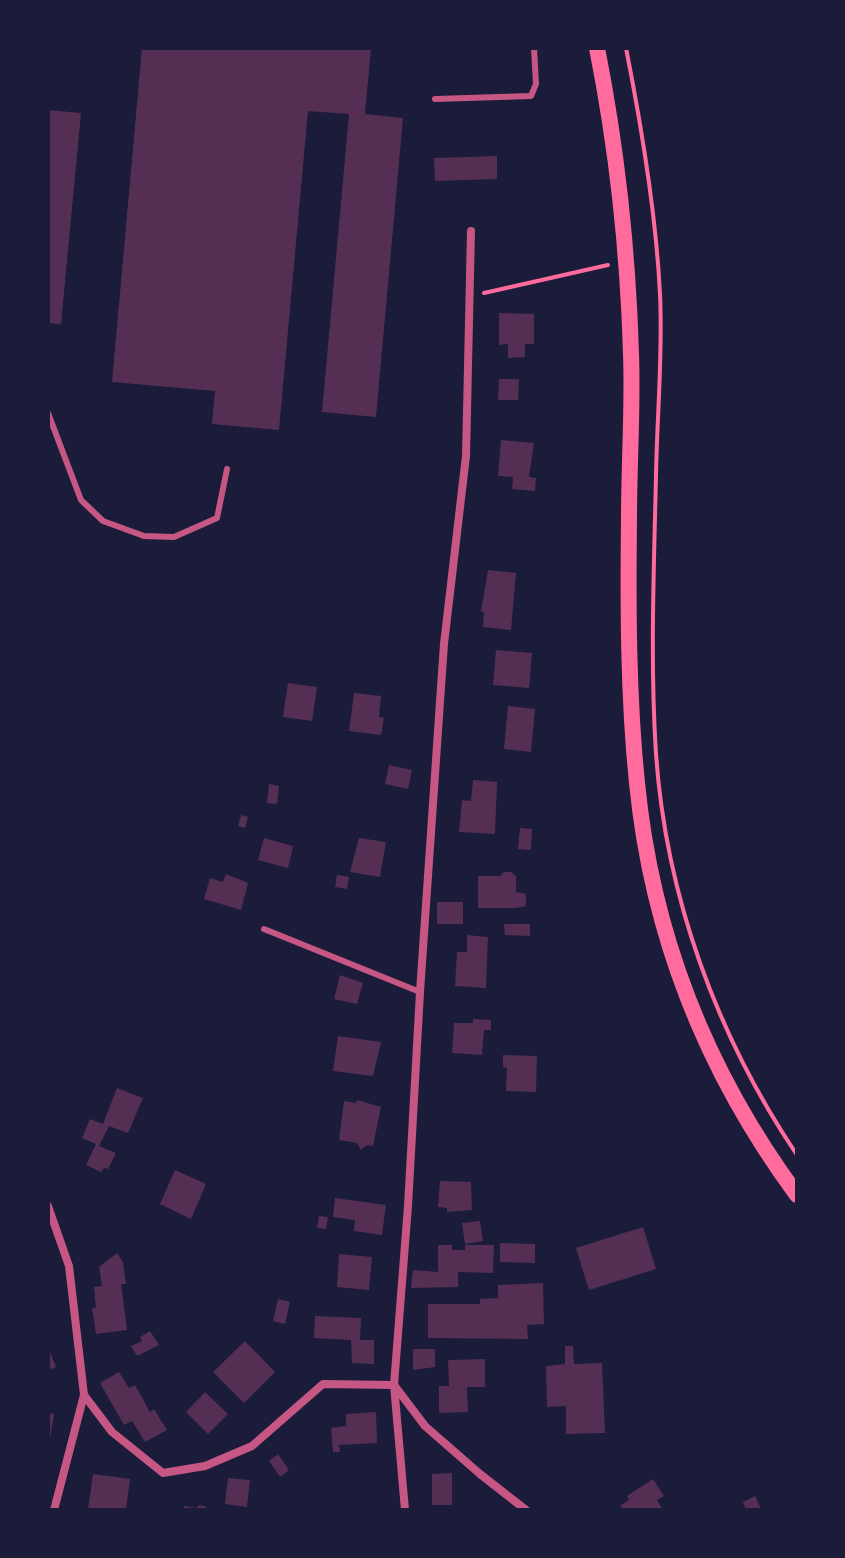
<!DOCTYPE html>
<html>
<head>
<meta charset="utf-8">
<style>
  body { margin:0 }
  #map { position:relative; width:845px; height:1558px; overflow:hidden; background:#1b1b3a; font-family:Overpass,sans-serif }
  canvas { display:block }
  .frame { position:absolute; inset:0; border:50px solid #1b1b3a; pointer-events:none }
</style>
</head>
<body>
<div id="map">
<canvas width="845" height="1558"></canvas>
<div class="frame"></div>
</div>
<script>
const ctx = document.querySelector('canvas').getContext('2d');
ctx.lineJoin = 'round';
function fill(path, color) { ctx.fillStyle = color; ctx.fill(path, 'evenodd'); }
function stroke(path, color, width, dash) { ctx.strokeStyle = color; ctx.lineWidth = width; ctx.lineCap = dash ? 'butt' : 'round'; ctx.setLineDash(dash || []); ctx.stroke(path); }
const building = new Path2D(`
  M142 48H371L365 114 403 118 376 417 322 412 349 114 308 111 279 430 212 424 215 391 112 382Z
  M48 110 81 113 61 324 48 323Z
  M497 156V179L435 181 434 158Z
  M499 313 534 314V344H525V357L508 358V344L499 345Z
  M499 379H519L518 400H498Z
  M501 440 534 443 529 477 536 478 535 491 512 489 513 477 498 476Z
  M488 570 516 573 511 630 483 627 484 612H481Z
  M496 650 532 653 529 688 493 685Z
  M288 683 317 687 312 721 283 717Z
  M354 693 381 696 379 717 384 718 381 735 349 731Z
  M508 706 535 709 531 752 504 749Z
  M389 765 412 770 408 789 385 784Z
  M473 780 497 782 495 834 459 832 462 800 471 801Z
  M269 784 279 786 277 804 267 803Z
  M241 815 248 817 245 828 238 826Z
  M520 828 532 829 531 850 518 849Z
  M264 838 293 846 288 868 258 860Z
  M359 838 386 842 380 877 350 872Z
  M504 872H511L516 876V892L526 894V906L516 908H478V876H500Z
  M226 874 248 883 241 910 204 899 210 878 223 882Z
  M337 875 349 877 347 889 335 887Z
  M437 902H463V924H437Z
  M504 924H530V936L505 935Z
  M467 935 488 937 486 988 455 986 457 952H467Z
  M340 975 363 983 357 1004 334 999Z
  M473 1019 491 1020V1030H484L482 1055 452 1053 454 1023H473Z
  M338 1036 381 1042 373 1076 333 1071Z
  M503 1055 537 1056 536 1092 506 1091 507 1068 503 1067Z
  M117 1088 143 1098 128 1133 109 1126 99 1146 116 1153 108 1169 104 1168 101 1172 86 1165 96 1144 82 1138 90 1119 103 1124Z
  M357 1100 381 1107 373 1146 367 1145 361 1150 357 1143 339 1140 344 1101 356 1103Z
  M175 1170 206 1184 191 1219 160 1204Z
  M440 1181 471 1182 472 1210 447 1212V1208L438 1207Z
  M335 1198 386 1205 382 1235 354 1231 355 1220 333 1217Z
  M319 1216 328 1217 326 1229 317 1228Z
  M480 1221 483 1241 465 1244 462 1223Z
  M643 1227 656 1269 589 1290 576 1248Z
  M500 1243 535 1244V1263L500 1262Z
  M438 1245H452V1250H465V1245H494L493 1273 458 1272V1287L411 1288 413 1270 438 1272Z
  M117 1253 123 1262 126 1284H121L127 1330 96 1334 92 1308H96L94 1287 102 1286 99 1267Z
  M339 1254 372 1257 369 1290 337 1287Z
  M543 1283 544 1324 527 1325 528 1339 428 1338V1304H480V1299L498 1298V1285Z
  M278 1299 290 1302 285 1324 273 1321Z
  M315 1316 361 1318 360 1340H374V1364L352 1363 351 1340 314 1338Z
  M150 1331 159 1345 137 1356 131 1346 142 1341 140 1337Z
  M245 1341 275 1372 244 1403 213 1372Z
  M565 1346H573L574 1364 602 1363 605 1433 566 1434V1406L547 1407 546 1366 565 1364Z
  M48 1347 56 1367 48 1370Z
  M413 1349H435V1367L413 1370Z
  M485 1359V1387H467L468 1412 439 1413V1386H449L448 1360Z
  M119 1372 129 1388 135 1385 150 1412 154 1409 167 1430 145 1442 132 1421 124 1425 100 1383Z
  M205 1392 228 1414 208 1434 186 1412Z
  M376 1412 377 1443 339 1445 340 1452H333L331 1428 346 1426V1414Z
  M48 1413 54 1414 50 1439H48Z
  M278 1454 289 1470 280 1477 269 1461Z
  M452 1473V1505H432V1474Z
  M93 1474 130 1479 126 1510 88 1509Z
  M228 1478 250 1480 247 1507 225 1504Z
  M653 1479 664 1496 657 1500 663 1510H622L621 1505 629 1500 627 1496Z
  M755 1496 761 1509 746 1510 743 1502Z
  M199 1505 205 1506 208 1510H184V1506L196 1508Z`);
const path = new Path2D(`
  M626 48C642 129 656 212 660 294 663 354 657 415 656 475 654 568 650 662 656 754 666 897 717 1036 797 1155
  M484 293 608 265`);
const service = new Path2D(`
  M435 99 531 96 536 84 534 48
  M48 413 81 500 103 521 144 536 174 537 217 518 227 469
  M264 929 420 992`);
const minor = new Path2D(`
  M48 1206 69 1266 84 1395 54 1510
  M84 1395 112 1432 163 1473 205 1466 252 1446 323 1384 394 1385 425 1426 480 1474 526 1510
  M405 1510 394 1385 408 1206 420 992 444 644 466 456 471 231`);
const secondary = new Path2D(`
  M597 48C617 149 628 251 631 354 633 408 629 463 629 517 628 606 628 695 637 783 652 935 707 1073 797 1195`);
fill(building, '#542f53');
stroke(path, '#ff6b9d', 4);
stroke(service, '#c65784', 6);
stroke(minor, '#c65784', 8);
stroke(secondary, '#ff6b9d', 16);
</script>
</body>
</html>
